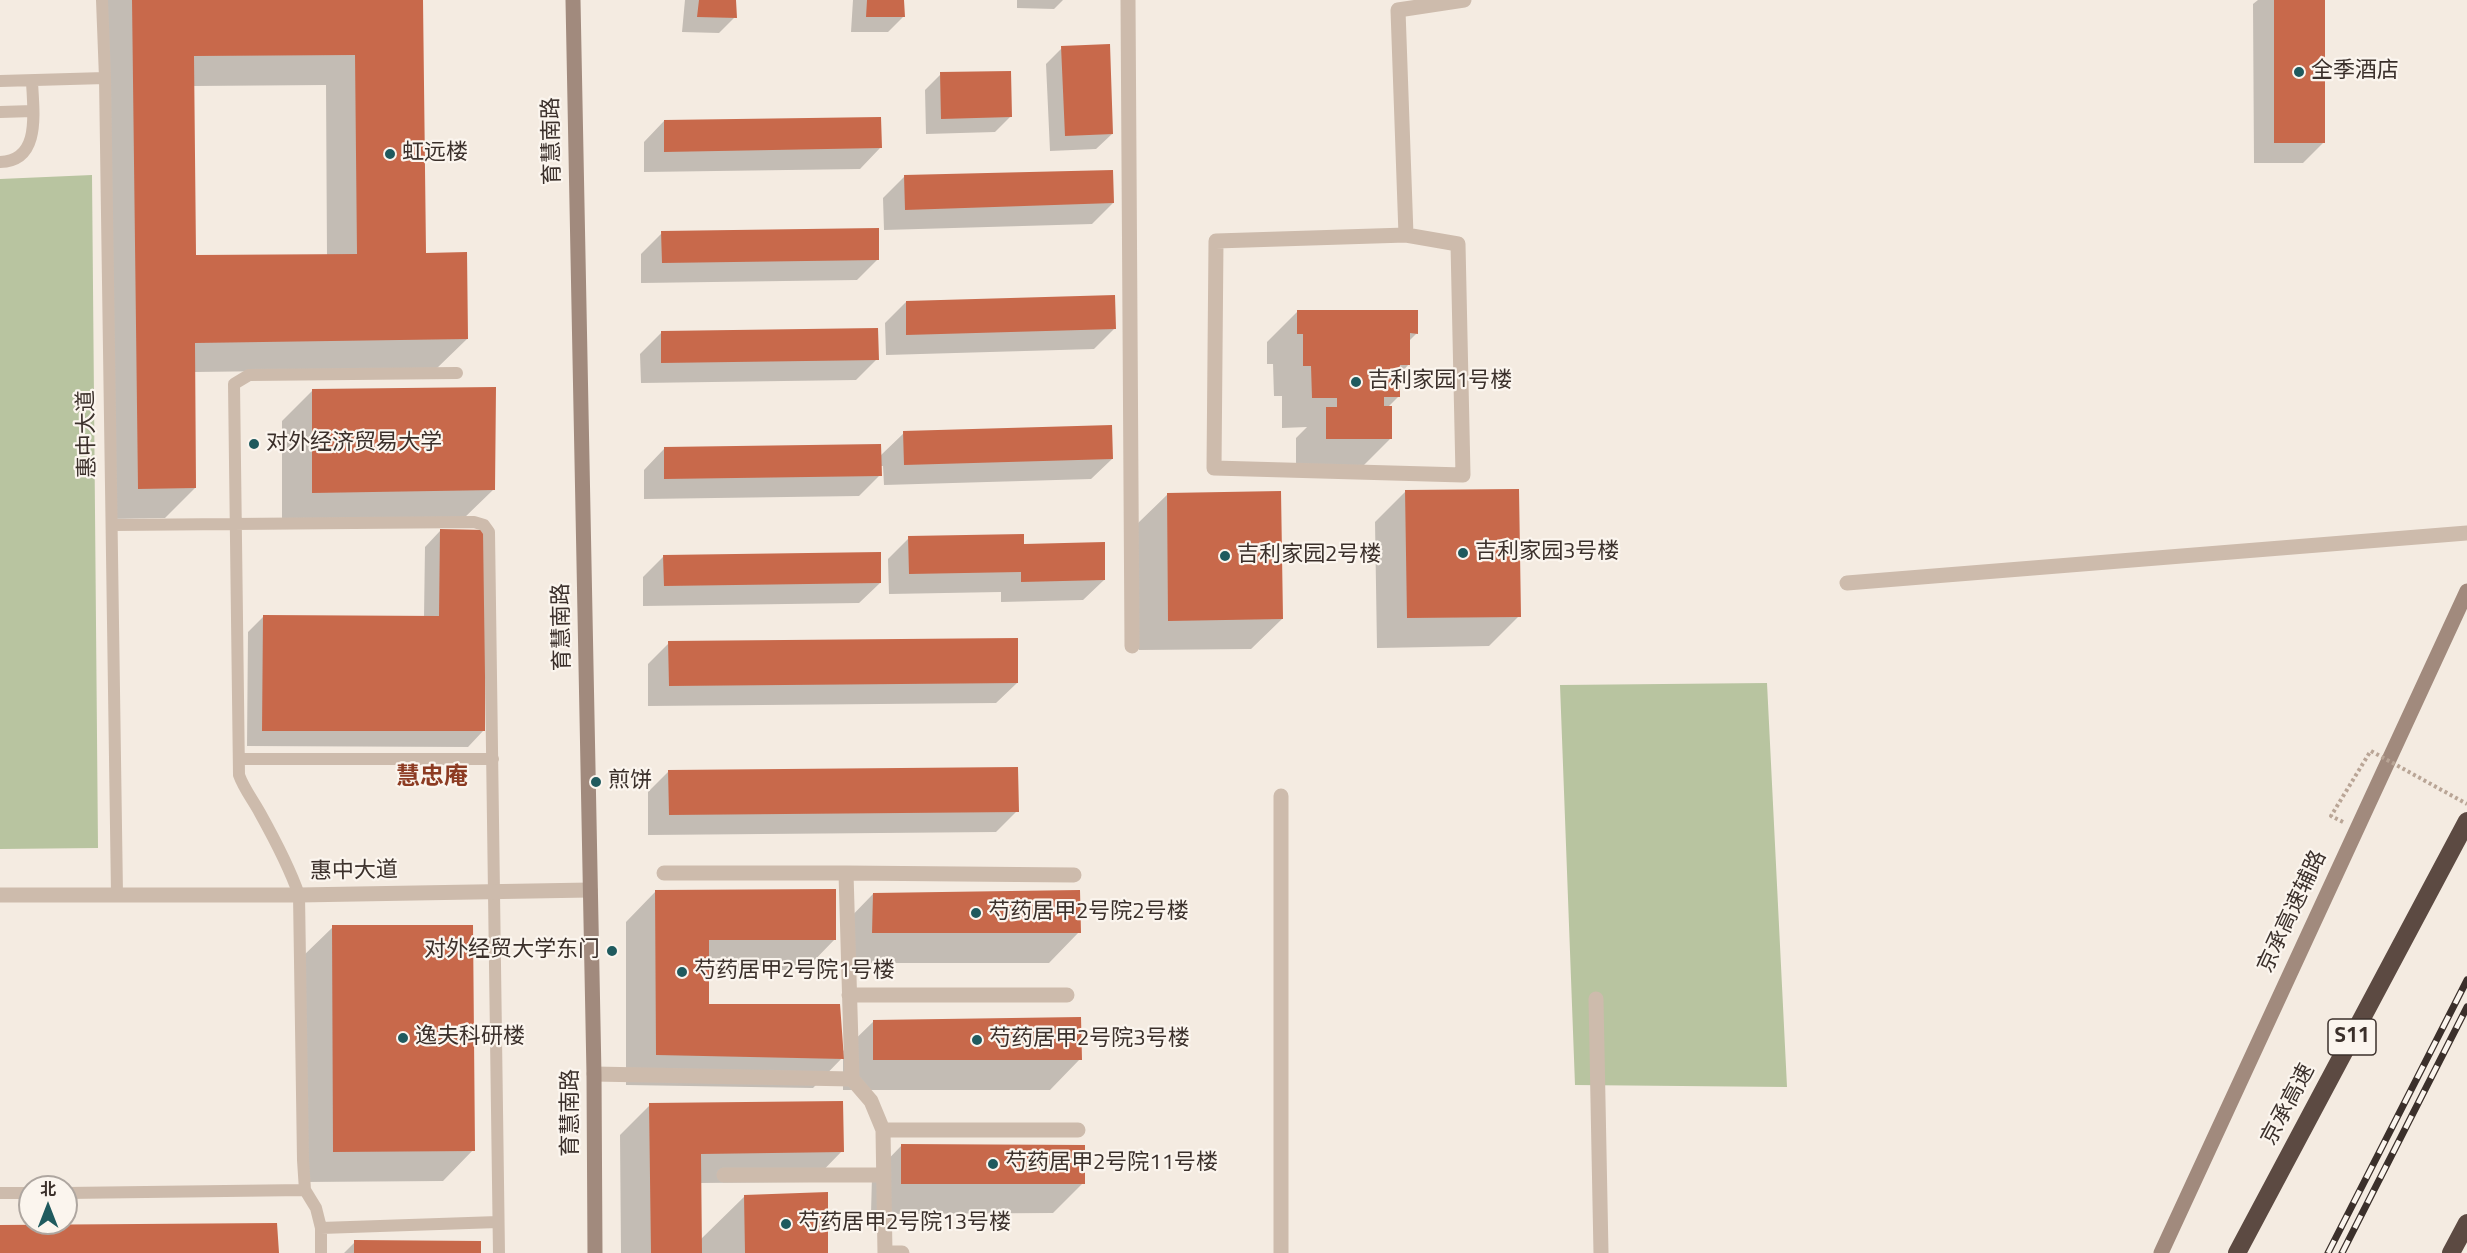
<!DOCTYPE html>
<html>
<head>
<meta charset="utf-8">
<style>
  body { margin:0 }
  #map { position:relative; width:2467px; height:1253px; overflow:hidden; background:#f4ebe1; font-family:"Titillium Web","Noto Sans SC",sans-serif }
  canvas { display:block }
  .north { position:absolute; left:18px; top:1175px; width:60px; height:60px; box-sizing:border-box; background:#fbf5ee; border:2px solid #aea6a0; border-radius:50%; rotate:0deg; font-size:16px; font-weight:700; line-height:24px; text-align:center; color:#3b302b }
  .north::after { content:''; display:block; margin:auto; width:21px; height:27px; background:#1f5a5e; clip-path:polygon(50% 0,100% 100%,50% 72%,0 100%) }
</style>
</head>
<body>
<div id="map">
<canvas width="2467" height="1253"></canvas>
<div class="north">北</div>
</div>
<script>
const ctx = document.querySelector('canvas').getContext('2d');
ctx.lineJoin = 'round';
function fill(path, color) { ctx.fillStyle = color; ctx.fill(path, 'evenodd'); }
function stroke(path, color, width, dash) { ctx.strokeStyle = color; ctx.lineWidth = width; ctx.lineCap = dash ? 'butt' : 'round'; ctx.setLineDash(dash || []); ctx.stroke(path); }
function write(font, color, halo, rows, align = 'center') {
  ctx.font = font + ' "Titillium Web","Noto Sans SC",sans-serif'; ctx.lineWidth = 4.5; ctx.setLineDash([]); ctx.textBaseline = 'middle'; ctx.strokeStyle = halo; ctx.fillStyle = color; for (const [text, x, y, turn = 0] of rows) {
    ctx.save(); ctx.translate(x, y); ctx.rotate((+turn || 0) * Math.PI / 180); ctx.textAlign = isNaN(turn) ? turn : align; if (halo) ctx.strokeText(text, 0, 0); ctx.fillText(text, 0, 0); ctx.restore();
  }
}
const green = new Path2D(`
  M92 175 98 848 0 849V179Z
  M1767 683 1787 1087 1575 1085 1560 685Z`);
const shadow = new Path2D(`
  M102 0H421L424 254 467 339 436 369 194 372 195 488 165 518 108 519ZM326 85 327 256 194 257 193 86Z
  M685 0H734L735 17 719 33 682 32Z
  M853 0H902L903 17 888 32H851Z
  M1017 0H1063L1054 9 1017 8Z
  M2258 0H2323L2324 142 2303 163H2254L2253 4Z
  M1062 48 1112 134 1096 149 1050 151 1046 64Z
  M941 74 1011 116 995 132 926 134 925 90Z
  M664 121 880 148 860 169 644 172V142Z
  M904 177 1113 203 1092 224 884 230 883 198Z
  M662 233 878 259 857 280 641 283V254Z
  M906 302 1115 328 1094 349 886 355 885 323Z
  M1297 312 1417 333 1409 341V364L1399 375V396L1387 408 1391 438 1360 469H1296V438L1307 427 1282 428V396H1274L1273 364H1267V342Z
  M661 333 877 359 856 380 641 383 640 354Z
  M313 390 494 489 463 519 282 523V421Z
  M904 433 1112 459 1091 479 884 485 883 466H880V475L859 496 644 499V470L664 449 880 456Z
  M1405 492 1519 616 1489 646 1377 648 1375 522Z
  M1168 494 1282 619 1251 649 1139 650 1137 524Z
  M440 531 483 731 468 747 247 746 248 632 263 617H424L425 547Z
  M909 538 1023 545 1104 580 1083 600 1001 602V592L889 594 888 559Z
  M664 556 880 583 859 603 643 606V577Z
  M669 643 1017 683 996 703 648 706V664Z
  M669 771 1017 811 996 832 648 835V792Z
  M656 891 835 939 805 970H707V1006L842 1052 874 1021 1080 1059 1050 1090H843V1057L813 1088 626 1085V922Z
  M873 894 1079 932 1049 963H842L843 925Z
  M333 927 473 1150 443 1181 303 1182 302 957Z
  M650 1105 842 1151 812 1182 699 1183 700 1240 745 1196 826 1253H621L620 1135Z
  M902 1145 1083 1183 1053 1213 871 1214 872 1176Z
  M355 1242 480 1253H344Z`);
const building = new Path2D(`
  M132 0H423L426 253 467 252 468 339 195 343 196 488 138 489ZM355 55 357 254 196 255 194 56Z
  M699 0H736L737 18 697 17Z
  M867 0H904L905 17H866Z
  M2274 0H2325V143H2274Z
  M1110 44 1113 134 1065 136 1061 46Z
  M1011 71 1012 117 941 119 940 72Z
  M881 117 882 148 664 152V120Z
  M1113 170 1114 203 905 210 904 175Z
  M879 228V260L662 263 661 231Z
  M1115 295 1116 329 906 335V301Z
  M1297 310H1418V334L1410 333V365H1400V397H1384V406H1392V439H1326V407H1337V398H1312L1311 366H1303V334H1297Z
  M878 328 879 360 661 363V331Z
  M496 387 495 490 312 493V389Z
  M1112 425 1113 459 904 465 903 431Z
  M881 444 882 476 664 479V447Z
  M1519 489 1521 617 1407 618 1405 490Z
  M1281 491 1283 619 1168 621 1167 493Z
  M440 529 486 530 485 731H262L263 615 439 616Z
  M1024 534V544L1105 542V580L1021 582V572L909 574 908 536Z
  M881 552V583L664 586 663 555Z
  M1018 638V683L669 686 668 641Z
  M1018 767 1019 812 669 815 668 770Z
  M836 889V940H709V1004H840L844 1059 656 1055 655 890Z
  M1080 890 1081 933H872L873 893Z
  M332 925H473L475 1151 333 1152Z
  M1081 1017 1082 1060H873V1020Z
  M843 1101 844 1152 701 1154 702 1253H651L649 1103Z
  M901 1144 1085 1145V1184H901Z
  M828 1192V1253H745L744 1195Z
  M277 1223 279 1253H0V1225Z
  M354 1240 481 1241V1253H354Z`);
const path = new Path2D(`
  M2343 822 2331 816 2370 752`);
const lane = new Path2D(`
  M102 0 105 78
  M0 81 105 78 117 894
  M0 112 33 111
  M0 162C42 161 33 110 32 81
  M112 525 474 522 484 525 489 532 499 1253
  M239 759H493
  M0 1193H30
  M66 1193 305 1190
  M321 1228 498 1222
  M321 1253V1228L316 1208 305 1190 303 1160 299 895C289 866 275 840 260 813 253 800 244 789 239 775L234 384 249 375 457 373`);
const street = new Path2D(`
  M1128 0 1132 646
  M1406 235 1458 244 1463 475 1214 468 1216 241Z
  M1406 235 1398 10 1464 0
  M1847 583 2467 533
  M1281 796V1253
  M846 873 1074 875
  M0 895H299L590 890
  M849 995H1067
  M1596 999 1601 1253
  M594 1074 852 1079 846 873H664
  M852 1079 871 1101 883 1130 885 1253
  M883 1130H1078
  M724 1175H884
  M885 1253H902`);
const secondary = new Path2D(`
  M573 0 594 1074 595 1253
  M2161 1253 2467 591`);
const highway = new Path2D(`
  M2237 1253 2467 821
  M2451 1253 2467 1223`);
const rail = new Path2D(`
  M2328 1253 2467 980
  M2342 1253 2467 1007`);
const pathBridge = new Path2D(`
  M2371 751 2467 804`);
const markers = [
  [2299,72,6,"#1f5a5e"],
  [390,154,6,"#1f5a5e"],
  [1356,382,6,"#1f5a5e"],
  [254,444,6,"#1f5a5e"],
  [1463,553,6,"#1f5a5e"],
  [1225,556,6,"#1f5a5e"],
  [596,782,6,"#1f5a5e"],
  [976,913,6,"#1f5a5e"],
  [612,951,6,"#1f5a5e"],
  [682,972,6,"#1f5a5e"],
  [403,1038,6,"#1f5a5e"],
  [977,1040,6,"#1f5a5e"],
  [993,1164,6,"#1f5a5e"],
  [786,1224,6,"#1f5a5e"]
];
const shields = [
  [2352,1037,48]
];
const shieldNames = [
  ["S11",2352,1037]
];
const poiNames = [
  ["全季酒店",2311,72],
  ["虹远楼",402,154],
  ["吉利家园1号楼",1368,382],
  ["对外经济贸易大学",266,444],
  ["吉利家园3号楼",1475,553],
  ["吉利家园2号楼",1237,556],
  ["煎饼",608,782],
  ["芍药居甲2号院2号楼",988,913],
  ["对外经贸大学东门",600,951,"right"],
  ["芍药居甲2号院1号楼",694,972],
  ["逸夫科研楼",415,1038],
  ["芍药居甲2号院3号楼",989,1040],
  ["芍药居甲2号院11号楼",1005,1164],
  ["芍药居甲2号院13号楼",798,1224]
];
const streetNames = [
  ["育慧南路",553,141,-91],
  ["惠中大道",88,434,-91],
  ["育慧南路",563,627,-91],
  ["惠中大道",354,872,-1],
  ["京承高速辅路",2293,912,-65],
  ["京承高速",2289,1105,-62],
  ["育慧南路",572,1113,-90]
];
const neighbourhoodNames = [
  ["慧忠庵",432,778]
];
fill(green, '#b8c4a0');
fill(shadow, '#0003');
fill(building, '#c8694b');
stroke(path, '#b9a596', 4, [3, 3]);
stroke(lane, '#cdbbac', 12);
stroke(street, '#cdbbac', 15);
stroke(secondary, '#a18a7d', 15);
stroke(highway, '#5c4a42', 18);
stroke(rail, '#3b302b', 7);
stroke(rail, '#fbf5ee', 4.5, [14]);
stroke(pathBridge, '#b9a596', 4, [3, 3]);
for (const [x, y, r, color] of markers) { const dot = new Path2D(); dot.arc(x, y, r, 0, 2 * Math.PI); ctx.fillStyle = color; ctx.fill(dot); stroke(dot, '#fbf5ee', 2); }
for (const [x, y, w] of shields) { const box = new Path2D(); box.roundRect(x - w / 2, y - 18, w, 36, 4.5); ctx.fillStyle = '#fbf5ee'; ctx.fill(box); stroke(box, '#3b302b', 1.5); }
write('bold 21px', '#3b302b', null, shieldNames);
write('22px', '#3b302b', '#fbf5ee', poiNames, 'left');
write('22px', '#3b302b', '#fbf5ee', streetNames);
write('bold 24px', '#8c3b22', '#fbf5ee', neighbourhoodNames);
</script>
</body>
</html>
